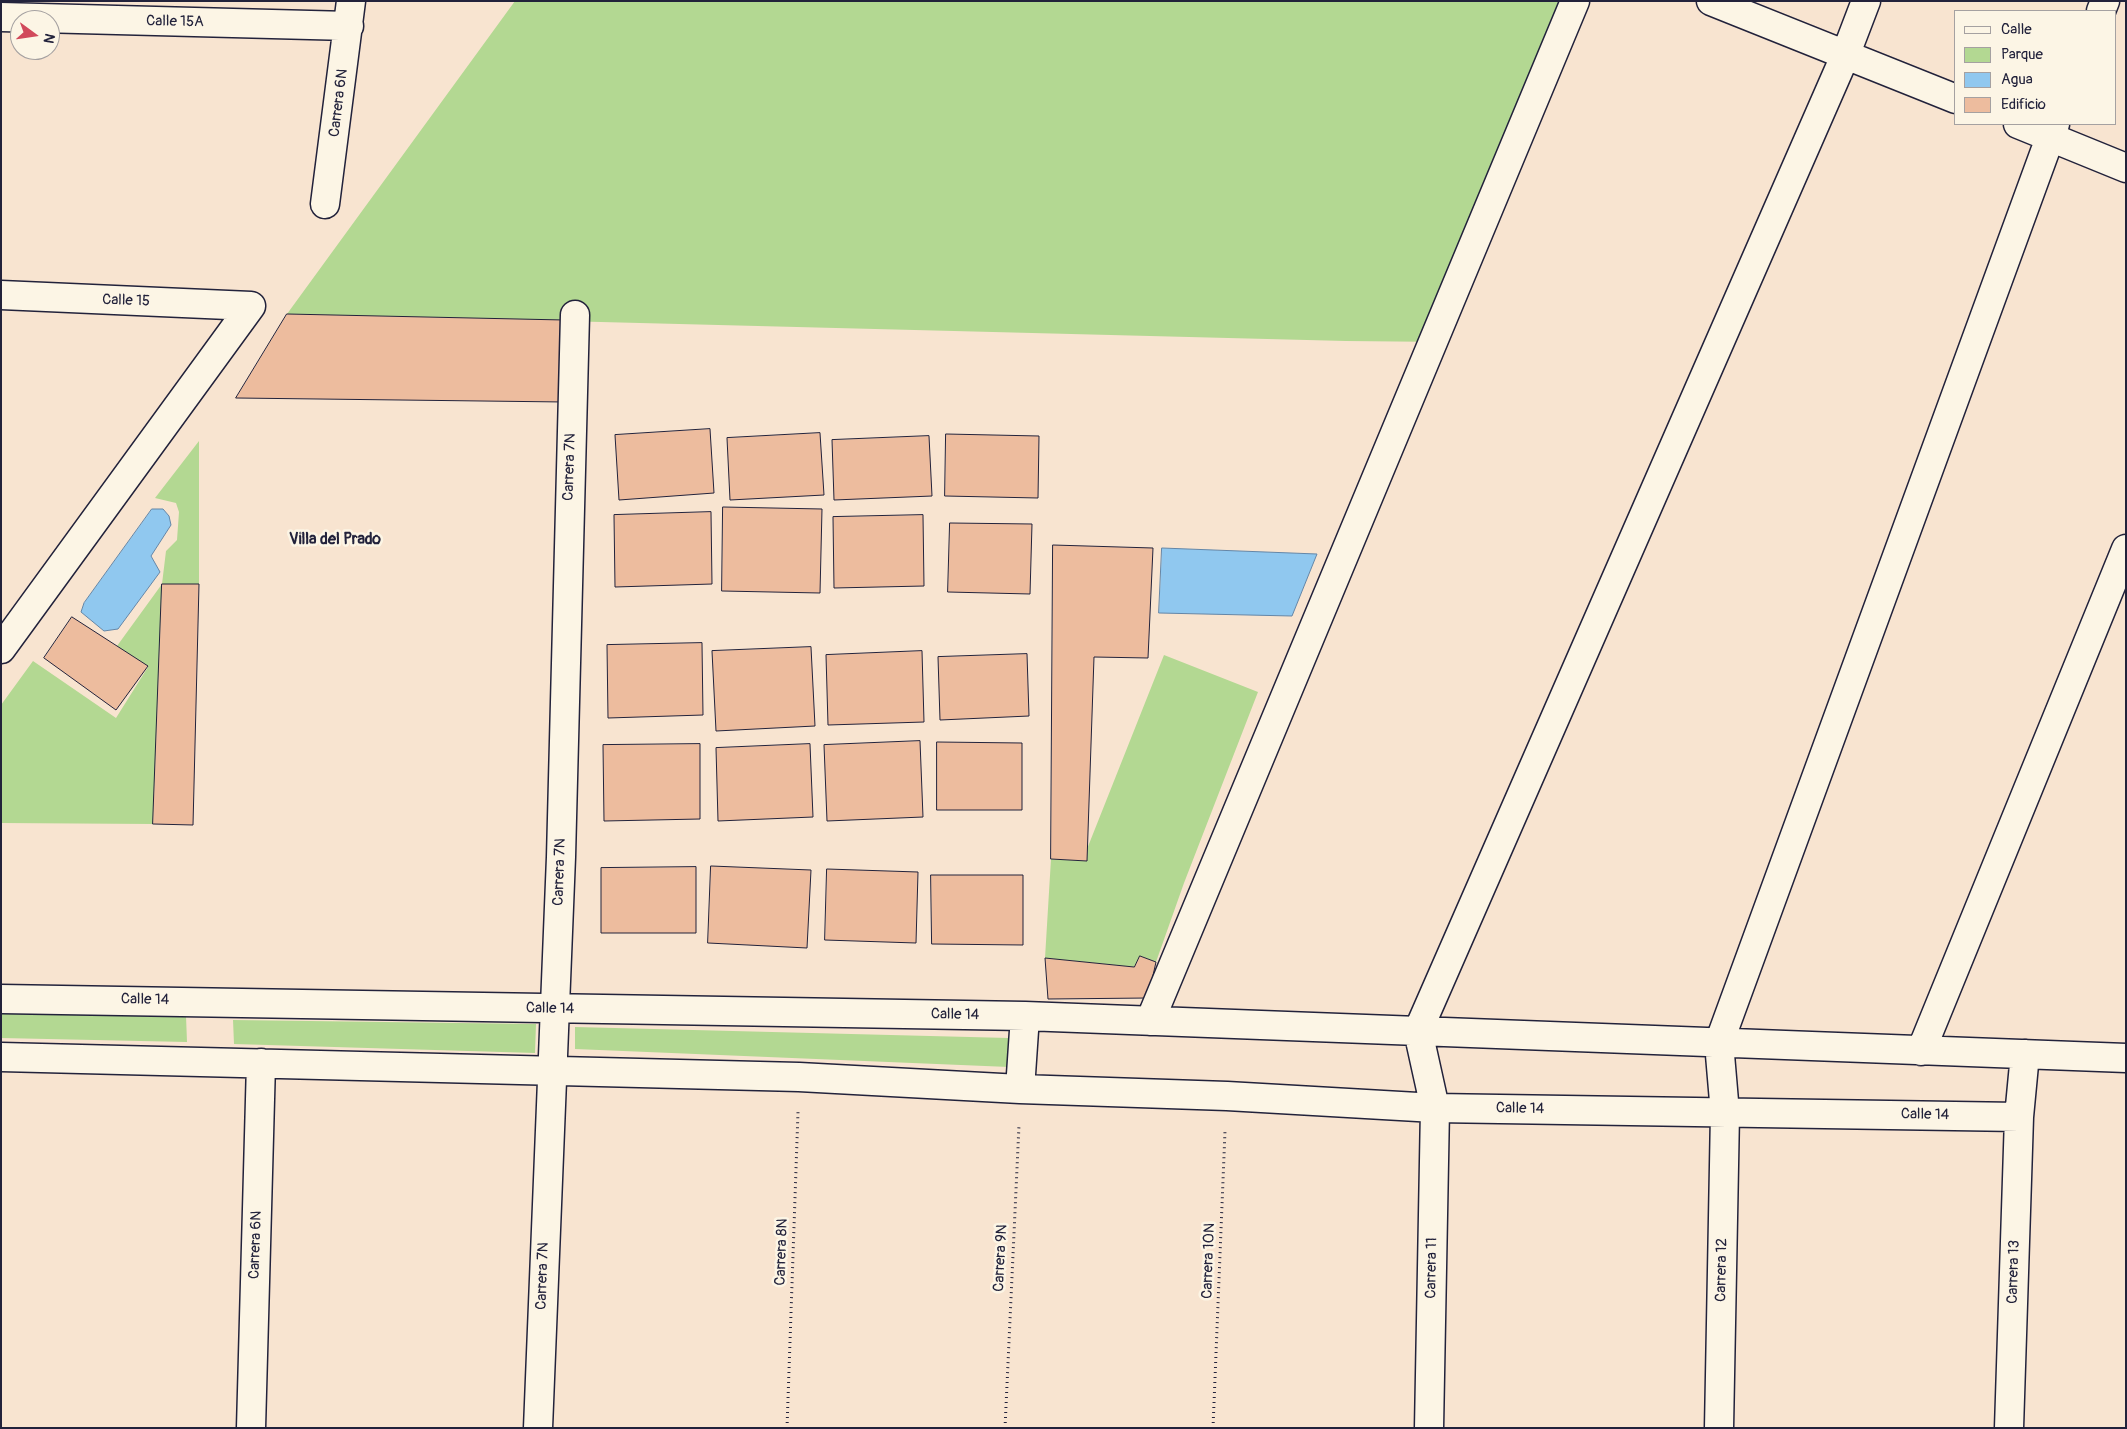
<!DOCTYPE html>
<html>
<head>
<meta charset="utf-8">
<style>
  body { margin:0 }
  #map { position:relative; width:2127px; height:1429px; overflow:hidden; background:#f8e4d0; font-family:Pangolin,sans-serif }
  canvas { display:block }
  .frame { position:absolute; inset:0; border:2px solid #22223b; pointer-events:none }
  .legend { position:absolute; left:1954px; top:10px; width:162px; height:115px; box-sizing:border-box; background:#fcf5e5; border:1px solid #a5a1a1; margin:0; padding:6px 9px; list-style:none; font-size:15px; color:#22223b }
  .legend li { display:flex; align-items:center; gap:10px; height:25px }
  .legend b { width:25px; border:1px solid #a5a1a1 }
  .north { position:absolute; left:10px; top:10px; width:50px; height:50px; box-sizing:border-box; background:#fcf5e5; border:1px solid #a5a1a1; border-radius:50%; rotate:104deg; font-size:14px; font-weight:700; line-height:20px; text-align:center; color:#22223b }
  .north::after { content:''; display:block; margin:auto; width:18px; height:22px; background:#d1495b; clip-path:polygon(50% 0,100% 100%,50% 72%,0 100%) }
</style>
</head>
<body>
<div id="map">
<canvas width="2127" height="1429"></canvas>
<div class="frame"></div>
<ul class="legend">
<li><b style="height:6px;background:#fcf5e5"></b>Calle</li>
<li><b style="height:14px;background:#b3d892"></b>Parque</li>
<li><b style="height:14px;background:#90c8ef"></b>Agua</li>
<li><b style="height:14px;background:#edbc9e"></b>Edificio</li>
</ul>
<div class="north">N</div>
</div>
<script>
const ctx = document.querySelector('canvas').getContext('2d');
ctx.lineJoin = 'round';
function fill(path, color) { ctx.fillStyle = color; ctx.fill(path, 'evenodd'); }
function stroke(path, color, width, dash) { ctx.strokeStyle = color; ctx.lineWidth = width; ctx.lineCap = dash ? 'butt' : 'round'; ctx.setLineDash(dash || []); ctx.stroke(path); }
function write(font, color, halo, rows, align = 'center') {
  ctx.font = font + ' Pangolin,sans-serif'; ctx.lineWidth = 5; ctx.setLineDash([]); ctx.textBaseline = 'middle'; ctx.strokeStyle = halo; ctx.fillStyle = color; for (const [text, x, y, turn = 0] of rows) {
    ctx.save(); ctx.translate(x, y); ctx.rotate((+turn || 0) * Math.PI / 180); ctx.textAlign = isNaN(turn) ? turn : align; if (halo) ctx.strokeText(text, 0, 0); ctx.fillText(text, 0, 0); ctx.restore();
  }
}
const green = new Path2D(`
  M515 1H1584L1446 342 1346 341 287 314Z
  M199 441V584L162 585 153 824 1 823V705L33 661 116 718 148 667 117 646 162 584 166 551 177 540 179 512 176 503 155 498Z
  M1164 655 1258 692 1184 883 1156 962 1140 956 1134 967 1045 958 1051 859 1087 861V849Z
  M1 1013 186 1016 187 1042 1 1038Z
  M233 1020 536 1024 535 1053 234 1044Z
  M575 1027 1009 1038V1067L575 1049Z`);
const water = new Path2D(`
  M152 509H163L169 516 171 525 151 556 160 572 118 629 104 631 81 612 84 603Z
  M1162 548 1317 554 1292 616 1159 613Z`);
const building = new Path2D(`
  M287 314 564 320V402L236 398Z
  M710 429 714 493 619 500 615 435Z
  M820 433 824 495 730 500 727 438Z
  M946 434 1039 436 1038 498 945 496Z
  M929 436 932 496 834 500 832 440Z
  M723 507 822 509 820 593 722 591Z
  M711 512 712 584 615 587 614 515Z
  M923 515 924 586 834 588 833 517Z
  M950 523 1032 524 1030 594 948 592Z
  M1053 545 1153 548 1148 658 1094 657 1087 861 1051 859Z
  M162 584H199L193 825 153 824Z
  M72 617 148 666 116 710 44 658Z
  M702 643 703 715 608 718 607 645Z
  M811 647 815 726 716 731 712 651Z
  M922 651 924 722 828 725 826 655Z
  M1027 654 1029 716 940 720 938 657Z
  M920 741 923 817 827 821 824 745Z
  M937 742 1022 743V810H937Z
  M700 744V819L604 821 603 745Z
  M810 744 813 817 718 821 716 748Z
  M711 866 811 870 807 948 708 943Z
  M696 867V933H601V868Z
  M827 869 918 872 916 943 825 940Z
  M931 875H1023V945L932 944Z
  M1140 956 1156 962 1148 998 1048 999 1045 958 1134 967Z`);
const path = new Path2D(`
  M787 1428 798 1112
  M1005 1428 1019 1125
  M1213 1428 1225 1131`);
const street = new Path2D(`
  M1711 1 1956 99
  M2101 11 2105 1
  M1 17 349 26
  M2018 124 2126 168
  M325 204 351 1
  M1 295 251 306
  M1 649 251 306
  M1 999 1025 1016 1020 1089
  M1025 1016 2126 1058
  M1150 1021 1575 1
  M1921 1051 2126 549
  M1 1057 799 1077 1020 1089 1227 1096 1435 1108 2019 1117
  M251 1428 261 1063
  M538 1428 561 857 575 315
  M1429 1428 1435 1108 1418 1031 1845 56 1866 1
  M1719 1428 1725 1113 1719 1043 2055 124
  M2009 1428 2019 1117 2025 1054`);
const streetNames = [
  ["Calle 15A",175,22,1],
  ["Carrera 6N",339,103,-83],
  ["Calle 15",126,301,2],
  ["Carrera 7N",570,467,-88],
  ["Carrera 7N",560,872,-88],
  ["Calle 14",145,1000,1],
  ["Calle 14",550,1009,1],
  ["Calle 14",955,1015,1],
  ["Calle 14",1520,1109,1],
  ["Calle 14",1925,1115,1],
  ["Carrera 6N",256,1245,-88],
  ["Carrera 8N",782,1252,-88],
  ["Carrera 9N",1001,1258,-87],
  ["Carrera 10N",1209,1261,-88],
  ["Carrera 11",1432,1268,-89],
  ["Carrera 12",1722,1270,-89],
  ["Carrera 13",2014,1272,-88],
  ["Carrera 7N",543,1276,-88]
];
const neighbourhoodNames = [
  ["Villa del Prado",335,540]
];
fill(green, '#b3d892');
fill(water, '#90c8ef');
stroke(water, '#6486a7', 1);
fill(building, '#edbc9e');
stroke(building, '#22223b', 1);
stroke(street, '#22223b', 31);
stroke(path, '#22223b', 3, [1, 4]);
stroke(street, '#fcf5e5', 28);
write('15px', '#22223b', '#fcf5e5', streetNames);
write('bold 16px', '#22223b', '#fcf5e5', neighbourhoodNames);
</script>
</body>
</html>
